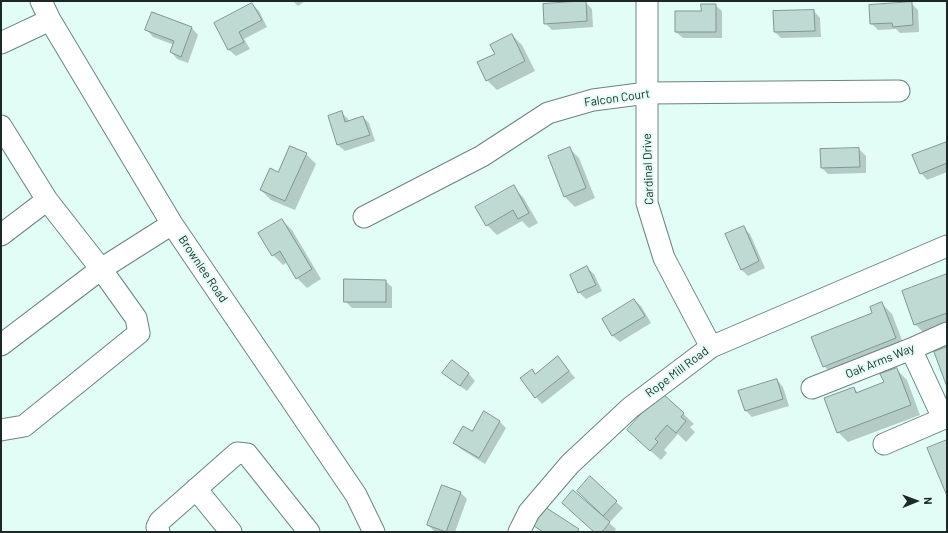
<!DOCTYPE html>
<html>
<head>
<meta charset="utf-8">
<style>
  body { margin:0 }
  #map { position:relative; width:948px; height:533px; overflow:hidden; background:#e1fdf6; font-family:Barlow,sans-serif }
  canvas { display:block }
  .frame { position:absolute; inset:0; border:2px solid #1d2725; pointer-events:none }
  .north { position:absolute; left:896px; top:481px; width:40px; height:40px; -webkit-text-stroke:3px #e1fdf6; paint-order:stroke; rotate:89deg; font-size:11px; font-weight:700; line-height:16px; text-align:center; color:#1d2725 }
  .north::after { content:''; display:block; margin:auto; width:14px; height:18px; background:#1d2725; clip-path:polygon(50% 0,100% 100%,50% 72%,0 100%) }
</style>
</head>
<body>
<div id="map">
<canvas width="948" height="533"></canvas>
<div class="frame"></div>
<div class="north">N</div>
</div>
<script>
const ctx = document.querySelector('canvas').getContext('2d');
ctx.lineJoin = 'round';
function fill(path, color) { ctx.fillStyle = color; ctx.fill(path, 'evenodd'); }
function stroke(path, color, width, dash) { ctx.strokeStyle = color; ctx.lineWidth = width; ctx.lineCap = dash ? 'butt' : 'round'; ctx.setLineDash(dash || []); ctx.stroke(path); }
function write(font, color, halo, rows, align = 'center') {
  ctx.font = font + ' Barlow,sans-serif'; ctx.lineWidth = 4; ctx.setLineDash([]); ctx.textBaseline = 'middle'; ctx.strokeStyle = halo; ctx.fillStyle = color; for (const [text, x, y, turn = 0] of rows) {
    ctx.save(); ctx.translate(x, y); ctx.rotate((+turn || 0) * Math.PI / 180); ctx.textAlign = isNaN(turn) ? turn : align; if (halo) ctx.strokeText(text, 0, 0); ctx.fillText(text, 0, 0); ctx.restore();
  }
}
const shadow = new Path2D(`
  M293 1H305L298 6Z
  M585 2 592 9 593 27 552 30 545 23Z
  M911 3 918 10 919 32 900 33 896 29 878 30 871 23Z
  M252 4 259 11 267 27 244 39 250 49 236 56 229 50 215 24Z
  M715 5 722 11V38H683L676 32 702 12Z
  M814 11 820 18 821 37 781 38 775 32Z
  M153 13 192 28 198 35 188 63 177 59 171 52 174 45 153 37 147 30Z
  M512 35 522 45 535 71 497 90 487 80 496 54Z
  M341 112 348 119 349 121 363 117 369 123 375 141 345 151 338 145 329 117Z
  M947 143V172L927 180 921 173Z
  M569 148 579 158 595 198 575 207 565 197Z
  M859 149 866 156V173L828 174 822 168Z
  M306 154 316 164 295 210 271 200 261 190 279 173Z
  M513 187 523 197 538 223 529 228 522 221 497 235 487 225Z
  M282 220 292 230 321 279 307 288 297 278 288 262 283 265 273 255Z
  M743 227 750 234 765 268 748 276 741 269Z
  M587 268 594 274 602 291 586 299 579 292Z
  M947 275V327L925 334 915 324Z
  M385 281 392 287V308H352L345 301Z
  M634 300 641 306 651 323 620 342 613 336 603 319Z
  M882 304 892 314 905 348 834 376 824 366Z
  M558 358 564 364 575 378 542 404 536 397 522 379 536 375Z
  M452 362 469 374 475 381 467 391 450 379 444 372Z
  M897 370 907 380 920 415 848 442 838 432 854 388 858 393 885 383Z
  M777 380 783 387 789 406 752 417 746 411Z
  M662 393 694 424 690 427 695 432 686 442 678 434 664 450 667 453 661 460 638 440Z
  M499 421 506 428 485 464 461 449 454 443 472 433Z
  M460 492 467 499 455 532H435L428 525Z
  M616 502 623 508 609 523 616 529 614 532H594L563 503 599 514Z`);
const building = new Path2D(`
  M586 1 587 21 544 24 543 4Z
  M912 2 913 25 893 27 892 23 870 24 869 5Z
  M252 3 262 20 239 32 244 42 228 50 214 23Z
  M701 4H716V32H675V11H701Z
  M814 10 815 31 774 32 773 11Z
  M152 12 192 27 181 57 170 52 174 41 145 30Z
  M512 34 525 61 486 81 477 62 495 54 490 45Z
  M342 111 345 122 363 116 370 135 337 145 328 116Z
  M947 142V163L920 174 912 155Z
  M290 146 307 153 285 201 260 190 270 168 278 172Z
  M570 147 586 188 564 197 548 156Z
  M859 148 860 167 821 168 820 149Z
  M514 185 529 213 518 219 513 210 486 226 475 207Z
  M282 219 312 269 296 279 280 251 272 256 258 233Z
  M744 226 759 261 741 270 725 234Z
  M587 266 596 285 578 293 570 275Z
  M947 274V313L914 325 902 291Z
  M344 279 386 280V302H344Z
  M634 299 645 316 612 336 602 319Z
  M882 302 896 338 823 367 811 337 872 313 870 307Z
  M947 347V387L934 352Z
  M558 356 569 371 535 398 520 378 532 369 535 374Z
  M452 360 469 373 460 386 442 373Z
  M897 368 911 405 837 433 824 398 854 387 856 393 884 382 880 374Z
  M777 379 783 399 745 411 738 391Z
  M661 392 684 413 681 417 686 421 676 433 667 425 655 439 658 442 650 451 627 430Z
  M484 411 500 421 479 458 453 443 463 426 472 431Z
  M947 440V496L927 448Z
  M590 476 617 501 603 516 577 491Z
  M442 485 461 492 446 532 427 525Z
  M573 490 610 522 602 532H594L562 503Z
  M545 507 579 529 577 532H543L534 526Z`);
const minor = new Path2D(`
  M41 1 50 20 172 224 356 495 374 532
  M647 1V203L664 258 711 347
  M1 43 50 20
  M1 126 47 200 101 269 136 318 139 333 24 426 1 430
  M364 217 482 156 548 113 593 100 647 93 899 91
  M1 235 47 200
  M1 345 101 269 172 224
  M911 349 943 418
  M812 388 911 349 947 333
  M884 444 947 417
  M196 489 231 532
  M159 532 157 527 160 521 237 453 247 454 309 532
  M519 532 529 512 570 464 630 408 711 347 947 246`);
const streetNames = [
  ["Falcon Court",617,98,-8],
  ["Cardinal Drive",648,169,-92],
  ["Brownlee Road",203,269,56],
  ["Oak Arms Way",880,361,-22],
  ["Rope Mill Road",677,372,-37]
];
fill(shadow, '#0003');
fill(building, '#bfdad3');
stroke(building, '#7e9792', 1);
stroke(minor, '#6c847f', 23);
stroke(minor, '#fff', 21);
write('12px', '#1d2725', '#e1fdf6', streetNames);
</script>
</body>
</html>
